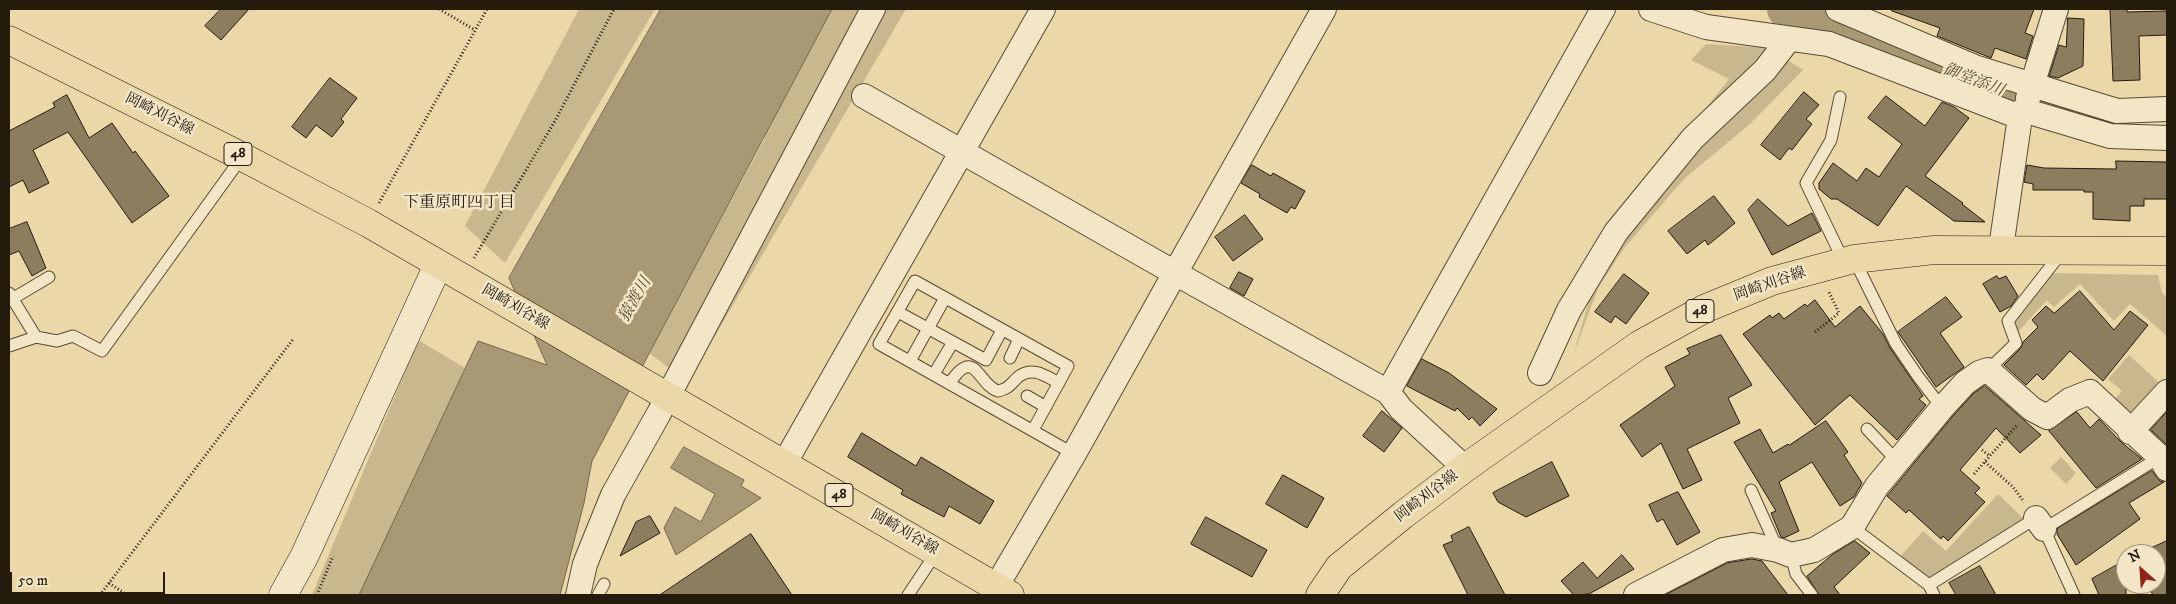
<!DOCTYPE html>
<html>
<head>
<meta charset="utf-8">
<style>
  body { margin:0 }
  #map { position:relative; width:2176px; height:604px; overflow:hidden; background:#ebd8a9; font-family:"IM FELL DW Pica",serif }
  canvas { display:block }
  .frame { position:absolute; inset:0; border:10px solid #251b0d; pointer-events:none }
  .north { position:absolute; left:2116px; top:544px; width:50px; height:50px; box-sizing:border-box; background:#f2e6c7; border:1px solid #a0957d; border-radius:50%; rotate:334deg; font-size:14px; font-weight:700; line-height:20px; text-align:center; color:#251b0d }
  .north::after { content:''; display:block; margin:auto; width:18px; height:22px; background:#8f2418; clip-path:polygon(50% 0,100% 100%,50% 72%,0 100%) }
  .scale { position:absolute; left:10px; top:572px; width:155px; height:22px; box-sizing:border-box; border:2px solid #251b0d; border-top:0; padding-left:6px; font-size:15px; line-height:18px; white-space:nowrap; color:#251b0d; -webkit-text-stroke:4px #f2e6c7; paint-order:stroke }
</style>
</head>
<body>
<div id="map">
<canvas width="2176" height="604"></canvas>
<div class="frame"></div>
<div class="north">N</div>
<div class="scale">50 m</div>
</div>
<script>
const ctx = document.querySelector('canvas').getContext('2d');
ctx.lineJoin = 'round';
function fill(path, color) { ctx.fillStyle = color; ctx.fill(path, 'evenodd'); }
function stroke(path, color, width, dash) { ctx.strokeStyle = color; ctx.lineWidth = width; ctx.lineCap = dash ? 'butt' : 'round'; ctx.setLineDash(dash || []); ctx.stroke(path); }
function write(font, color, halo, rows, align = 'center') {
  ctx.font = font + ' "IM FELL DW Pica","Noto Serif JP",serif'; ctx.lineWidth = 5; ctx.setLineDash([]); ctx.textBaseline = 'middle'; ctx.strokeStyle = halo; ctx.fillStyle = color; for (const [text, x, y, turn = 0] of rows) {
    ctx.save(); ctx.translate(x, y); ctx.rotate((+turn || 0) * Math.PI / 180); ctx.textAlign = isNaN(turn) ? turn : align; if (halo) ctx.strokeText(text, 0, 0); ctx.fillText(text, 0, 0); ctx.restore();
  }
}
const green = new Path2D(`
  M579 9H655L505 263 465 226Z
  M799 9H906L688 382 649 353 764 140Z
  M1706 44 1769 48 1803 70 1750 124 1684 179 1625 247 1598 288 1573 356 1609 230 1729 79 1691 60Z
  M2052 273 2158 275 2162 293 2167 297V336L2130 304 2114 321 2080 284 2054 307 2047 300 2017 333 2013 321Z
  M418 340 465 368 378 595H312Z
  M2129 355 2164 387 2132 422 2111 403 2122 391 2108 379Z
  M2061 457 2076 473 2066 484 2050 468Z
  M1998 494 2026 521 1929 580 1900 557 1923 531 1946 551Z`);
const water = new Path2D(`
  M661 9H832L592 461 584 503 560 595H359L478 341 547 365 509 278Z
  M684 447 744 480 741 486 761 498 676 555 664 528 675 507 701 522 715 494 671 468Z`);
const river = new Path2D(`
  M1786 9 2038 106 2064 113`);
const building = new Path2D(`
  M221 9H249L221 40 205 26Z
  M1892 9H2034L2025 33 2033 36 2026 59 1995 48 1991 58 1937 36 1940 28 1892 11Z
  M2127 9V12L2167 11V35L2139 36 2140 80 2113 81 2110 10Z
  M2068 18 2084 19 2083 66 2058 78 2049 76 2059 45 2066 47Z
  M330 78 357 98 341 119 344 122 332 137 316 125 306 138 292 127Z
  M1804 92 1819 105 1806 119 1812 124 1792 150 1789 148 1780 160 1761 145Z
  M67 95 89 138 112 123 133 153 135 151 169 196 132 223 68 132 33 150 49 183 29 193 23 180 9 187V131L55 107 53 103Z
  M1886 96 1925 126 1942 102 1954 107 1969 118 1925 176 1963 203 1962 204 1985 222 1954 221 1906 186 1878 226 1837 199H1831L1819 189V183L1833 163 1857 181 1866 168 1879 177 1902 144 1868 118Z
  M2116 161 2167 162V199H2144V206H2130V221L2093 219V192H2084V190H2033V184L2024 182 2027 165 2044 168 2116 169Z
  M1252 165 1271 176 1273 173 1305 191 1295 209 1291 207 1287 213 1259 197 1260 194 1241 183Z
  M1714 196 1735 223 1708 245 1705 240 1687 254 1668 231Z
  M1758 199 1788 226 1812 213 1821 231 1772 255 1748 210Z
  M1245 215 1263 239 1233 261 1215 237Z
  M27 222 46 268 32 276 19 251 9 255V229Z
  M1239 272 1253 279 1244 296 1230 288Z
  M1624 274 1649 293 1626 324 1615 316 1611 323 1595 312Z
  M1997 276 1999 279 2006 276 2018 296 2011 306 2000 312 1983 284Z
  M2080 291 2114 330 2130 311 2148 325 2103 381 2070 351 2043 380 2037 374 2026 385 2004 365 2021 348 2023 342 2038 327 2032 320 2046 306 2054 313Z
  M1946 297 1962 317 1940 333 1964 367 1936 387 1898 332Z
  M1815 300 1835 327 1860 306 1883 334 1890 348 1923 396 1919 399 1926 405 1897 440 1850 395 1815 425 1743 334 1770 315 1772 318 1779 313 1784 319 1805 304 1807 306Z
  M1721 335 1752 385 1728 398 1740 423 1687 449 1702 480 1683 489 1661 443 1642 457 1620 425 1675 386 1665 367 1690 354 1687 349Z
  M1422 359 1449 373 1497 409 1480 426 1472 417 1469 420 1457 408 1455 411 1407 386Z
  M1985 386 2041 435 2020 453 1996 428 1960 470 1980 488 1975 493 1985 502 1948 541 1943 536 1941 539 1909 510 1906 513 1887 496 1952 417 1974 393Z
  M1382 411 1402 428 1384 452 1363 436Z
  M2077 412 2090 428 2099 419 2121 442 2142 459 2096 488 2049 431Z
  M2167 412V445L2151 430Z
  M1826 421 1848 452 1844 455 1862 483 1854 497 1840 506 1812 462 1779 482 1799 531 1784 538 1781 537 1771 513 1776 511 1734 442 1760 429 1773 453 1788 444 1789 445Z
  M862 433 916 466 921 457 994 501 980 524 949 506 944 517 901 494 903 490 848 457Z
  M1552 462 1569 496 1526 517 1498 502 1493 493Z
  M2152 471 2160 481 2164 482 2129 503 2140 519 2076 565 2057 534V529Z
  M1283 475 1324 498 1307 528 1266 504Z
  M1678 492 1700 532 1677 545 1663 519 1657 522 1649 505Z
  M650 516 660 533 620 556 636 522Z
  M1206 517 1267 550 1252 577 1191 544Z
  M1469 527 1505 595H1468L1443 545 1453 541 1451 536Z
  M751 534 792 595H660Z
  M1855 541 1870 553 1834 587 1840 595H1819L1807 576 1833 554Z
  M2167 541V595H2153L2147 584H2156V554H2138Z
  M1622 555 1634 569 1589 594 1574 595 1561 581 1583 562 1597 578Z
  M1752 559 1762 561 1788 595H1665L1727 563Z
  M2126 560V595H2099L2092 579Z
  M1980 566 1996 595H1956L1949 583Z`);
const path = new Path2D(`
  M439 9 475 30
  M379 203 487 9
  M474 258 555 121 614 9
  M1815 332 1839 313 1828 290
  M1982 450 1990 456
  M1985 462 2013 487 2024 502
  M1974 474 2018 424
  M109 583 127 595
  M100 595 294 338
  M317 595 333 556`);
const lane = new Path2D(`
  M1840 97 1831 140 1806 183 1844 262
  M1854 259 1896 344 1917 375 1942 408
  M9 293 36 337 57 341 73 336 102 351 242 157
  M12 299 49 277
  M898 312 986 360 1002 330
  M9 346 36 337
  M1010 358 1019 339
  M910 361 945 298
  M1988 370 2016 343 2008 321 2062 252
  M934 374 953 342
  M950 383C975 345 978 385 998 391 1008 389 1010 385 1017 378 1031 365 1046 376 1059 383
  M1027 396 1046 407
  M1867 429 1897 461
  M1033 430 1068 366 915 281 879 344 1074 454
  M1751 490 1778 550
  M1852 527 1929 585 1934 595
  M1791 555 1796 574 1812 595
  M1929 585 2036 518
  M598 595 604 584
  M908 595 936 553
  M2074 595 2044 529 2160 457`);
const street = new Path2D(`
  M1651 9 1706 27 1829 44 2020 117 2001 248
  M1838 9 1977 68 2117 111 2167 109
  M864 96 1175 273 1324 9
  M2028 98 2056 9
  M2023 110 2110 136 2167 138
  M1540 373 1569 310 1616 232 1693 138 1765 70 1789 39
  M2130 432 2167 392
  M784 464 1043 9
  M1465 468 1401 409 1388 392 1603 9
  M2036 518 2044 529
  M996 587 1074 454 1175 273 1388 392
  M578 595 585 564 613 495 658 415 873 9
  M1636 595 1723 550 1752 545 1778 550 1791 555 1814 550 1852 527 1877 486 1942 408 1965 383 1979 373 1988 370 2032 409 2047 417 2070 400 2090 392 2160 457 2167 469`);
const secondary = new Path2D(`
  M283 595 304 557 438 265`);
const primary = new Path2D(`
  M9 40 233 152 368 223 1010 595
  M1320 595 1339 567 1403 515 1465 468 1639 345 1704 309 1772 281 1854 259 1934 250 2167 251`);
const shields = [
  [238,154,28],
  [1700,311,28],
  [839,495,28]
];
const shieldNames = [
  ["48",238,154],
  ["48",1700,311],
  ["48",839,495]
];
const streetNames = [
  ["岡崎刈谷線",159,115,27],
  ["岡崎刈谷線",1770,285,-19],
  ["岡崎刈谷線",515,308,30],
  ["岡崎刈谷線",1427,497,-37],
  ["岡崎刈谷線",904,533,30]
];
const waterNames = [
  ["御堂添川",1973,81,21],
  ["猿渡川",636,300,-60]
];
const neighbourhoodNames = [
  ["下重原町四丁目",459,204]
];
fill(green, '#c9b88e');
fill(water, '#a89874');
stroke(water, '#74664b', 1);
stroke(river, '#a89874', 38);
fill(building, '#8c7d5e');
stroke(building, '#251b0d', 1);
stroke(lane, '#564a34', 13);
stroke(street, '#564a34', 26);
stroke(secondary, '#251b0d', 29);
stroke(primary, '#251b0d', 29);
stroke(path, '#251b0d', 3, [1, 2.5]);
stroke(lane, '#f2e6c7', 11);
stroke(street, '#f2e6c7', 24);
stroke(secondary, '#f2e6c7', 28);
stroke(primary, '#ebd8a9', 28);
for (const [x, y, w] of shields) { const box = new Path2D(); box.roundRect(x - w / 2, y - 11.5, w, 23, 4); ctx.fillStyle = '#f2e6c7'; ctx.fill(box); stroke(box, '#251b0d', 1); }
write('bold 14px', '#251b0d', null, shieldNames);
write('15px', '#251b0d', '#f2e6c7', streetNames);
write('italic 16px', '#594d36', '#f2e6c7', waterNames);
write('16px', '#251b0d', '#f2e6c7', neighbourhoodNames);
</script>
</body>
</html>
